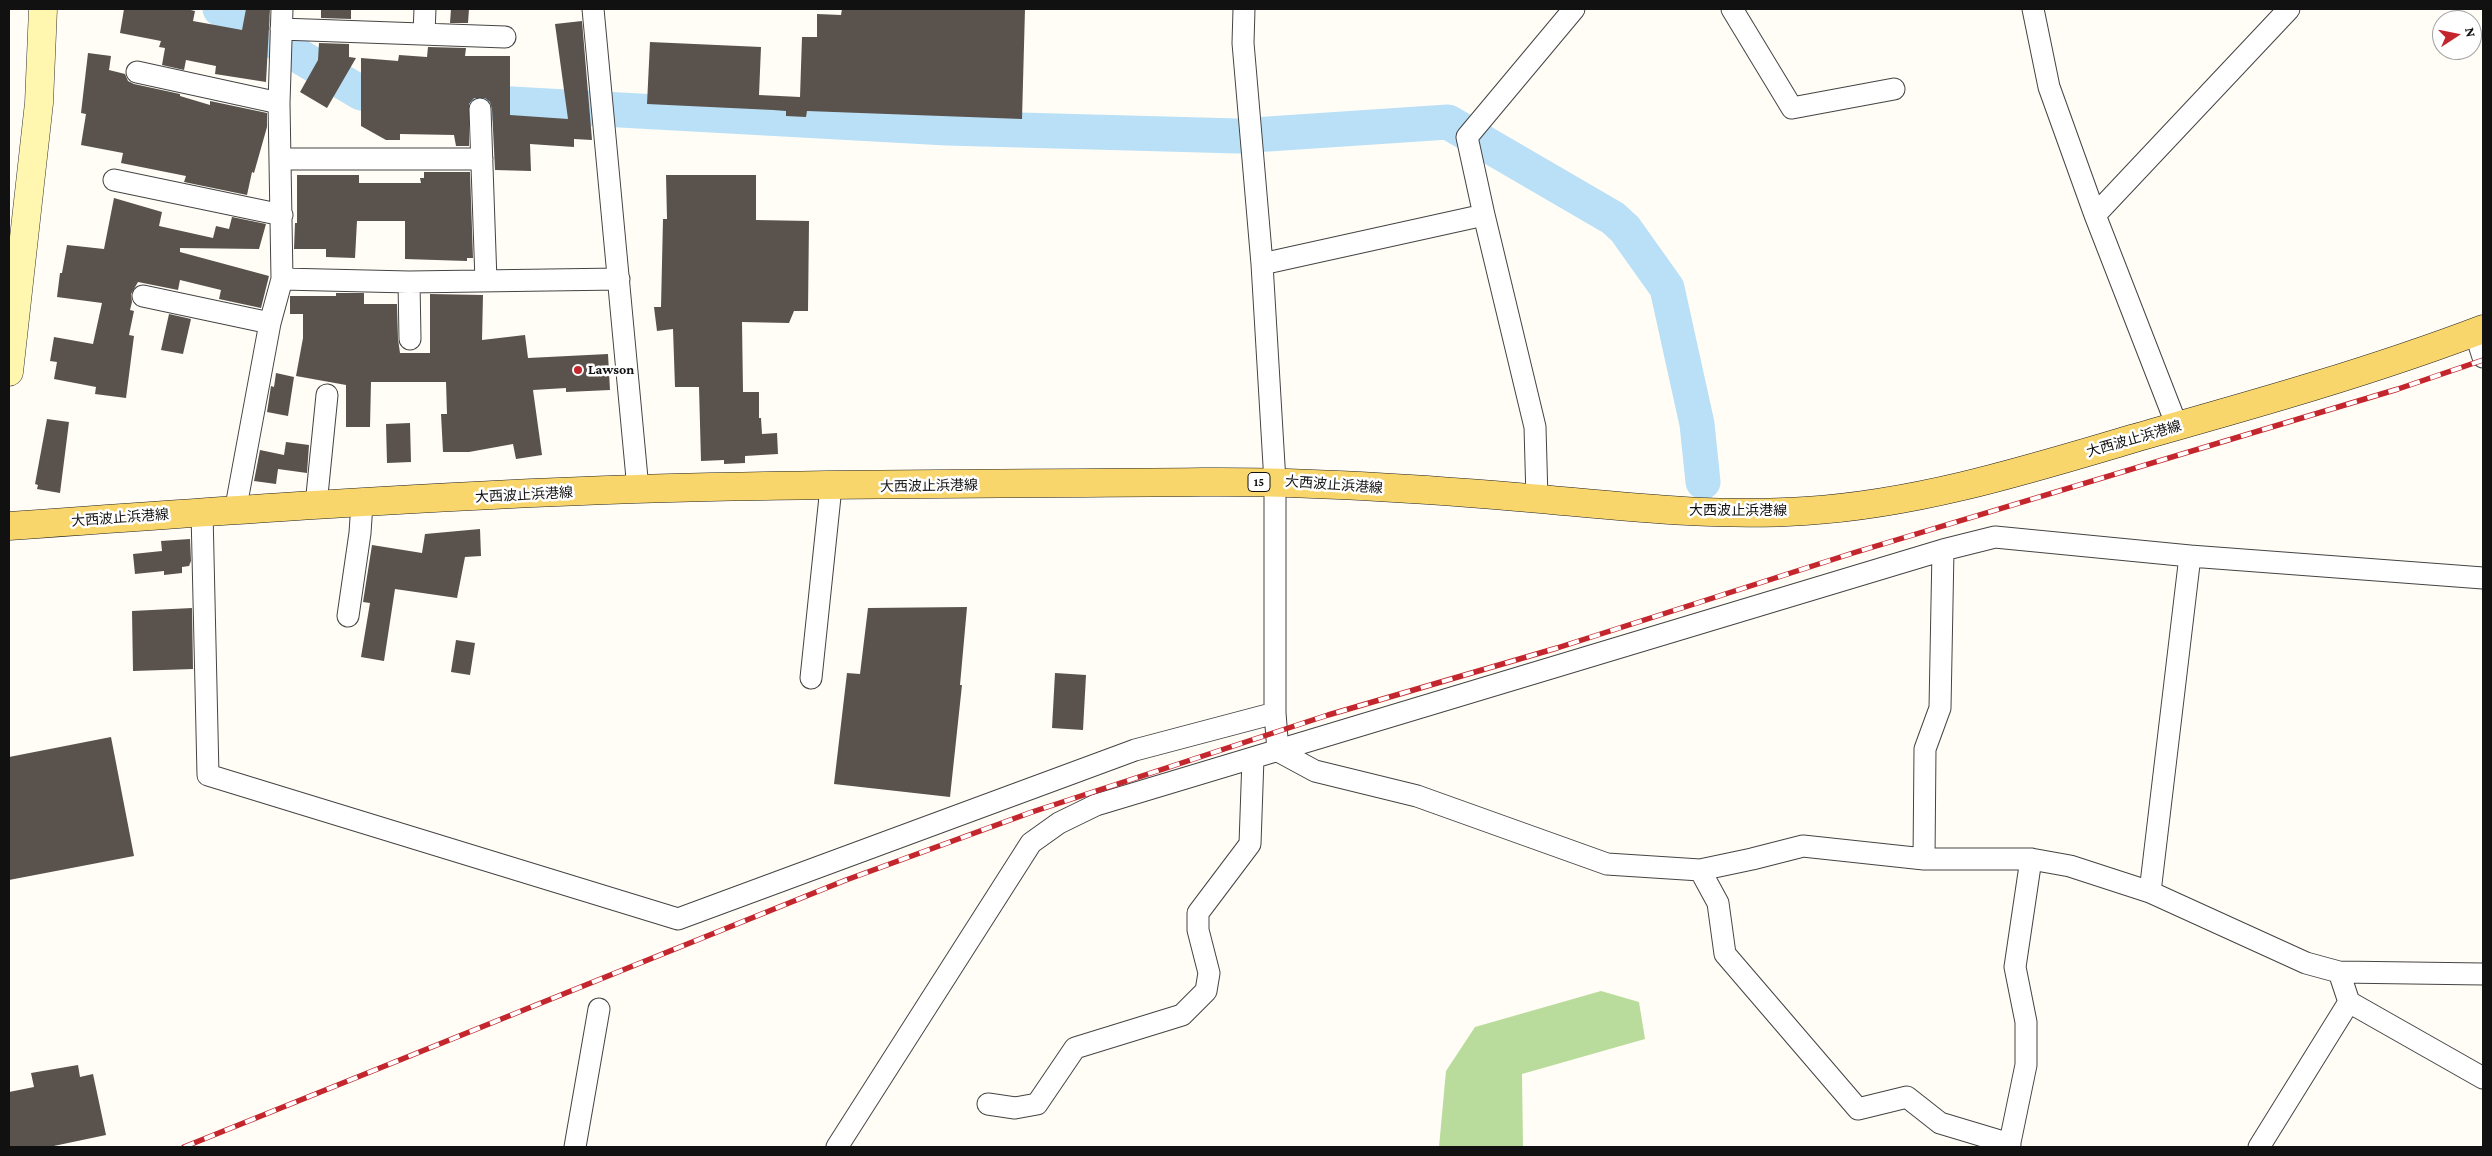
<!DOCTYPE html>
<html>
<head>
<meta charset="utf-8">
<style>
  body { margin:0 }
  #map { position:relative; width:2492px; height:1156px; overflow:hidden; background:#fffdf5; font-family:"Crimson Pro",serif }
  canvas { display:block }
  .frame { position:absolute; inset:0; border:10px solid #111; pointer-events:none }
  .north { position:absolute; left:2432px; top:10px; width:50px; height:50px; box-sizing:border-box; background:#fff; border:1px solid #a0a0a0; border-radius:50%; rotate:79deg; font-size:14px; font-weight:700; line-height:20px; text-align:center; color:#111 }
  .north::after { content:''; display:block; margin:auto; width:18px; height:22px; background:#c4262e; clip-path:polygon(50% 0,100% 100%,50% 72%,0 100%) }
</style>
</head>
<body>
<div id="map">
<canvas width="2492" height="1156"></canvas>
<div class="frame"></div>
<div class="north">N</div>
</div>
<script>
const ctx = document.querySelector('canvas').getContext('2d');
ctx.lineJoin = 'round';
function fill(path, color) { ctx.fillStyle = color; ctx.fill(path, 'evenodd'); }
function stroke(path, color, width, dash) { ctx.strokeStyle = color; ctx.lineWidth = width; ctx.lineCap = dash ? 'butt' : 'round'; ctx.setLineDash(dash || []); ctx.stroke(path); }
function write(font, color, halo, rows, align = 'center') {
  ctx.font = font + ' "Crimson Pro","Noto Sans JP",serif'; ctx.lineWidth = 5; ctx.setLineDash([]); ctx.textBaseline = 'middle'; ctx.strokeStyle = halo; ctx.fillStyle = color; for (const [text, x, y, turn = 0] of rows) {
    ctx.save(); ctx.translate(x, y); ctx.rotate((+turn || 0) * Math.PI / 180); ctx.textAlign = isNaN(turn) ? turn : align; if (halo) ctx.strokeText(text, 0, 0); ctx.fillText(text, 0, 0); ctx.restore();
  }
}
const forest = new Path2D(`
  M1601 991 1639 1002 1645 1039 1522 1074 1523 1147H1439L1446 1071 1475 1027Z`);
const river = new Path2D(`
  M220 9 361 93 421 99 947 128 1238 136 1448 122 1613 218 1625 229 1667 288 1697 424 1703 482`);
const building = new Path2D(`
  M124 9H186L195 11 193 21 242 30 246 9H270L266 82 215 74 216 66 186 60 184 70 162 65 165 48 159 47 161 41 120 33Z
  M321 9H351V19L321 18Z
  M451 9H469L468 23H450Z
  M842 9H1025L1022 119 807 111 806 117 786 116V111L773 110 647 104 650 42 761 47 759 95 800 97 802 37H817V14L841 15Z
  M582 21 592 140 574 139V147L530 144 531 171 495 170 492 109 490 102 485 98H474L469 104V146H456L454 135 400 134V140H386L361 126V58L398 61 399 55 427 57 428 47 466 48 465 56H510V115L568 119 555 24Z
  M319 43 349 44V57L356 58 327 108 300 92 318 60Z
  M88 53 111 56 109 70 125 74 128 81 134 84 180 94V96L210 105V101L267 113V127L254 173 252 172 247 195 184 182 186 176 121 163 123 153 81 145 86 114 81 113Z
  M424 172H470L473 258H467V261L405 259V221H357L355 258 326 257V249H294L295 223H297V175H359V183H421L420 178H424Z
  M666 175H756V220L809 221 808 311H794L789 323 742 322 743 392H759V418H761L762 434 777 433 778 454 745 456V463L724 464V460L701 461 699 387H675L673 329 657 331 654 307H661L663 219H667Z
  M114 198 162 212 159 226 213 238 216 226 229 229 232 217 266 224 259 249 180 248V252L269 276 261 308 219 299 221 290 180 280 178 290 138 282 131 294 132 302 130 310 134 311 129 335 134 336 126 398 95 394 96 387 54 379 57 362 50 361 54 337 93 344 102 303 57 297 60 273H62L67 245 104 249Z
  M336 293H364V304H397L398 339 400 353H430V294L483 295 482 340 525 335 528 358 608 354 610 390 566 392V388L533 390 542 455 516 459 513 444 469 452H443L441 414H447L446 382H371L370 427H346V385L296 376 303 338V314H290V296H336Z
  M169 314 191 319 183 354 161 350Z
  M276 373 294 377 288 416 267 412 271 386 274 387Z
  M47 419 69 422 60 493 37 489 38 485 35 484Z
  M410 423 411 462 387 463 386 424Z
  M286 442 309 445 307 473 278 469 276 484 254 481 260 450 284 455Z
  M480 529 481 556 465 557 457 598 395 589 384 661 361 657 370 603 363 602 372 545 422 553 425 534Z
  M190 539 191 561 189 566 182 567V573L164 575V571L135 574 133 554 162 551 161 541Z
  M967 607 960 685H962L950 797 834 784 847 673 860 674 868 608Z
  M192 608 193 669 133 671 132 611Z
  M456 640 475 643 470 675 451 672Z
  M1055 673 1086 675 1083 730 1052 728Z
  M111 737 134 856 9 880V757Z
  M78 1065 80 1077 93 1074 106 1135 49 1147H9V1092L34 1087 31 1073Z`);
const street = new Path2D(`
  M593 9 638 489
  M1244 9 1243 43 1262 264 1275 482V713L1278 751
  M1732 9 1792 108 1894 89
  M2033 9 2049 87 2095 215 2177 426
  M281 29 505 37
  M424 33 425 9
  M137 72 279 103
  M480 109 486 281
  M280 159H482
  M114 180 282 215
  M2095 215 2289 9
  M1262 264 1484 215
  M282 279 409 282 619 279
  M409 282 410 339
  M143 296 270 323
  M2475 332 2483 357
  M1537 499 1535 427 1484 215 1467 137 1574 9
  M316 505 327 395
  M202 512 208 775 678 919 1135 750 1275 713
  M235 512 270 323 282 279 279 103 282 9
  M348 616 360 533 362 503
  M811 678 831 487
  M1278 751 1315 771 1417 796 1607 864 1700 870 1752 859 1803 846 1924 859H2031L2070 866 2150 892 2306 963 2339 972 2483 974
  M1924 859 1925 749 1940 708 1943 550
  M1700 870 1718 903 1725 954 1858 1109 1907 1097 1940 1123 2010 1144
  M2150 892 2190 556
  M2349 1002 2483 1078
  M988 1104 1015 1108 1037 1104 1075 1048 1182 1015 1206 991 1209 973 1198 930V913L1250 844 1253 758
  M575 1147 599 1009
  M837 1147 1031 843 1059 823 1096 805 1943 550 1995 537 2190 556 2483 578
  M2009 1147 2026 1065V1022L2015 967 2031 859
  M2259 1147 2349 1002 2339 972`);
const secondary = new Path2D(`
  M9 372 39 103 43 9`);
const primary = new Path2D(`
  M9 526C218 511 427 496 636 489 825 483 1014 484 1202 482 1315 481 1429 489 1541 499 1629 507 1716 517 1805 511 1918 504 2027 470 2135 438 2252 405 2370 372 2483 329`);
const rail = new Path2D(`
  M184 1147 846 880 1032 812 1328 715 1557 648 1853 553 2398 389 2483 360`);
const markers = [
  [578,370,5,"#c4262e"]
];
const shields = [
  [1259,482,22]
];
const shieldNames = [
  ["15",1259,482]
];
const poiNames = [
  ["Lawson",588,370]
];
const streetNames = [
  ["大西波止浜港線",2134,439,-16],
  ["大西波止浜港線",1334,485,4],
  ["大西波止浜港線",929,486,-1],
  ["大西波止浜港線",524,495,-3],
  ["大西波止浜港線",1738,511],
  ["大西波止浜港線",120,518,-4]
];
fill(forest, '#b9dc9c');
stroke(river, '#b9e0f7', 35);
fill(building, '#5a524d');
stroke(street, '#444', 23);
stroke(secondary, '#333', 29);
stroke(primary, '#222', 29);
stroke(street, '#fff', 21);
stroke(secondary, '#fff6b0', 28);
stroke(primary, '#f9d66b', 28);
stroke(rail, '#c4262e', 5.5);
stroke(rail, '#fff', 4, [11]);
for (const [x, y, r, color] of markers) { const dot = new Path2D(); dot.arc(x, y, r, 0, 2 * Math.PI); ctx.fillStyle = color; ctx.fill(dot); stroke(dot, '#fff', 2); }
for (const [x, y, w] of shields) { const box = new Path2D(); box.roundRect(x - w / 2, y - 9.5, w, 19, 4); ctx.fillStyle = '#fff'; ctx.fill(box); stroke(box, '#111', 1); }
write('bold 12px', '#111', null, shieldNames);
write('bold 14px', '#111', '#fff', poiNames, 'left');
write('14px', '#111', '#fff', streetNames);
</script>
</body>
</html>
